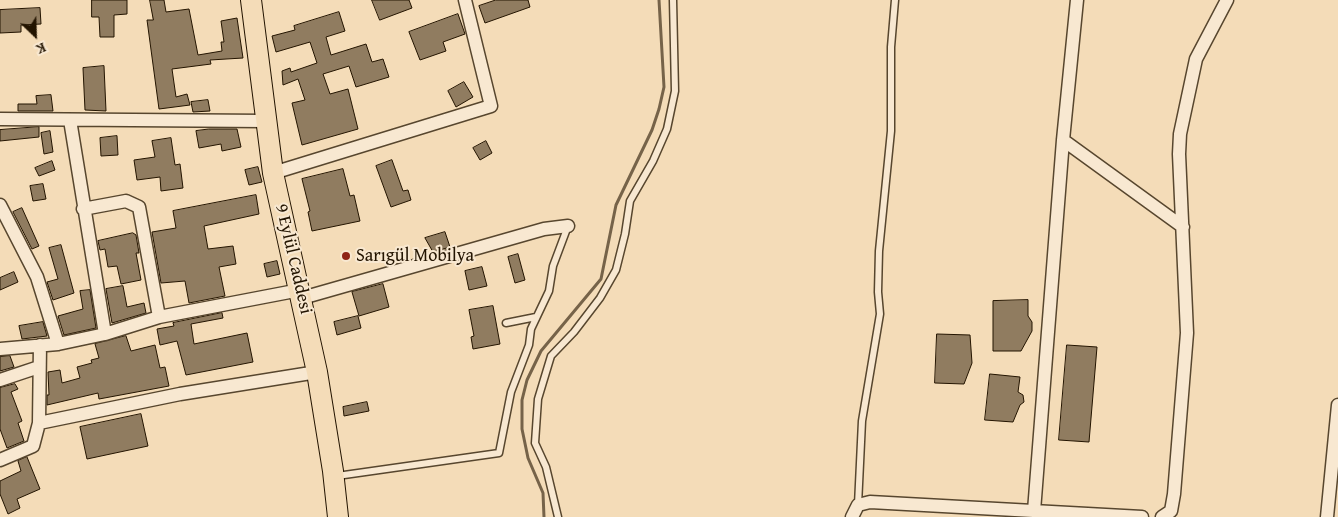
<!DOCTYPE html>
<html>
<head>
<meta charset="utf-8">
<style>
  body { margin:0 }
  #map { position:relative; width:1338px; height:517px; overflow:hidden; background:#f4dcb8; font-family:"Gentium Book Plus",serif }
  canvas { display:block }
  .north { position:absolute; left:10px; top:10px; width:50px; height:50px; -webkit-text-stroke:4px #f8e8d1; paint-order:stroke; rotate:156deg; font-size:14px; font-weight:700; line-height:20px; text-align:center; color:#231400 }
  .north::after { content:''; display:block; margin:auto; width:18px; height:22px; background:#231400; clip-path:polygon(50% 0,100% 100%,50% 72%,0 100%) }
</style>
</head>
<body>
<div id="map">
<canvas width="1338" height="517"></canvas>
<div class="north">K</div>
</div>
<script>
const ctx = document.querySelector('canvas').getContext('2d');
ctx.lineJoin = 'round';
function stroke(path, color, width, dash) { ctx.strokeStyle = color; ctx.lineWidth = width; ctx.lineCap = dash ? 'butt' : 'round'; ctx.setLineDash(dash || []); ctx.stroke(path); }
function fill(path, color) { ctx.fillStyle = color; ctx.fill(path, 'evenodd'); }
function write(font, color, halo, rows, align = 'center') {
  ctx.font = font + ' "Gentium Book Plus",serif'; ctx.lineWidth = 4; ctx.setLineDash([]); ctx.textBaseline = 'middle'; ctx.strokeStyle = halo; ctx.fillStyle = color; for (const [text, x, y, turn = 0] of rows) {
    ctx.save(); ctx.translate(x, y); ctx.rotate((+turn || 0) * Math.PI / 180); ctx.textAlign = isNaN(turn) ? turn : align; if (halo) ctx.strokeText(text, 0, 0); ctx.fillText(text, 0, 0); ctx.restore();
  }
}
const stream = new Path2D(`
  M544 517 543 493 528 458 522 429V400L527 380 541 351 601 279 616 205 652 130 659 109 664 87 659 0`);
const building = new Path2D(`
  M92 0H127V14L114 15V37H100L99 17H92Z
  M150 0H164L166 12 189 9 198 55 222 51 221 42H224L221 21 237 18 243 58 210 60 211 64 172 69 176 97 187 94 190 105 159 109 147 20H153Z
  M372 0H409L412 8 380 20Z
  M496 0H528L530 7 485 23 479 6Z
  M40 8 41 24 21 25V32L0 33V10Z
  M339 12 345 31 326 37 331 55 366 44 372 62 383 59 389 77 356 87 349 66 323 74 330 94 348 89 358 129 302 145 292 103 305 100 298 79 283 85 282 71 290 68 291 72 317 63 310 42 276 52 272 36 295 30 294 26Z
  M458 14 465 34 443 42 446 51 420 60 409 32Z
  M104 66 106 111 85 110 83 68Z
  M464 82 473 97 456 107 448 91Z
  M51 95 53 111H18V104H37L36 96Z
  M208 100 210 111 193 112 191 102Z
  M39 127V137L0 141V130Z
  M209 129H237L241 147 222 151 221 144 199 148 196 131Z
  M50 131 53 152 44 154 41 133Z
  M117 136 118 155 101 156 100 138Z
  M171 138 175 165 180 164 183 188 161 191 160 177 137 180 134 160 155 157 152 141Z
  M486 141 492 153 480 160 473 148Z
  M392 160 403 191 408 190 411 200 391 207 376 166Z
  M52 161 55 170 39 176 35 168Z
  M258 167 262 182 249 185 245 170Z
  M343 169 350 196 354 195 360 221 312 231 308 212 310 211 302 179Z
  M43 184 46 199 33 201 30 186Z
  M256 195 259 214 204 226 208 249 233 246 236 264 219 267 225 296 189 303 185 281 161 283 152 232 176 228 173 211Z
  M22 208 39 246 32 249 13 212Z
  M445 232 450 247 433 252 425 238Z
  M133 233 136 235 139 253H136L141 280 121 284 117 266 108 267 105 249 100 250 98 241Z
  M61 245 74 293 53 300 47 282 58 279 49 248Z
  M518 254 525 280 515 283 508 257Z
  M277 261 280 274 267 277 264 264Z
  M482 267 487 286 469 290 465 271Z
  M14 272 18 282 0 290V278Z
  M383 284 389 307 359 316 352 292Z
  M123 286 127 307 144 303 146 313 112 323 106 289Z
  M90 290 96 328 64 335 58 316 83 309 80 291Z
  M1028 300V316L1032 322V331L1021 351H993V301Z
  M493 306 500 344 473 349 471 337 474 336 469 310Z
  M222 313 223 318 191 324 194 344 247 333 253 362 186 375 177 341 160 345 157 329 174 326 173 323Z
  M358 316 361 328 337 335 334 322Z
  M43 322 47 336 22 339 19 326Z
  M937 334 970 335 972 363 964 384 935 383Z
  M126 336 131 351 155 345 160 368 165 367 169 386 99 399 98 393 47 405V395H49L48 372 60 370 62 383 80 378 77 367 92 363 91 360 99 358 95 344Z
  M1067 345 1097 347 1089 442 1059 440Z
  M10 356 14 367 0 371V357Z
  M990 374 1020 377 1018 392 1023 395 1024 402 1020 405 1013 422 985 420Z
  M15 384 18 389 11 392 22 421 18 423 24 441 7 448 0 429V388Z
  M367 402 369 411 344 416 343 407Z
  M141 414 148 446 87 459 80 427Z
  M27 457 40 489 17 499 20 508 8 514 0 494V481L21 471 18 461Z`);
const lane = new Path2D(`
  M506 323 536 317
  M337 476 499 453 511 392 529 345 531 329 549 291 553 266 568 226
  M858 505 862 421 880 314 878 292 879 251 891 131V47L895 0
  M558 517 546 467 535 443 538 399 551 356 574 332 600 298 616 270 625 234 630 201 653 161 667 129 675 91 673 0`);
const street = new Path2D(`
  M0 119 265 121
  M70 120 105 334
  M1063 140 1183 227
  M273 173 491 106 465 0
  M0 205 37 277 58 344
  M83 209 126 201 139 207 159 317
  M302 298 544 229 568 226
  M0 349 58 344 105 334 159 317 300 290
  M0 380 39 367
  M39 423 180 394 317 372
  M0 460 33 446 39 423 40 345
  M1034 511 1063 140 1077 0
  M852 517 858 505 870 502 1142 517
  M1162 517 1171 511 1174 494 1187 333 1179 154 1180 134 1196 59 1227 0
  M1327 517 1338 405`);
const primary = new Path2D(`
  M251 0 273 173 317 372 333 471 338 517`);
const markers = [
  [346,256,5,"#8f2418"]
];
const poiNames = [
  ["Sarıgül Mobilya",356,256]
];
const streetNames = [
  ["9 Eylül Caddesi",293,259,77]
];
stroke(stream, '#766349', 3);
fill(building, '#907c60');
stroke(building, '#231400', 1);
stroke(lane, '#57462e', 9);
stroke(street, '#57462e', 15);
stroke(primary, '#231400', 22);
stroke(lane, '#f8e8d1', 6);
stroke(street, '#f8e8d1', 12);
stroke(primary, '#f4dcb8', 20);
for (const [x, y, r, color] of markers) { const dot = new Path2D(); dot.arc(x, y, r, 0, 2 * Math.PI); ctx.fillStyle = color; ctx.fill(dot); stroke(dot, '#f8e8d1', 2); }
write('18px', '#231400', '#f8e8d1', poiNames, 'left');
write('18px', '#231400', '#f8e8d1', streetNames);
</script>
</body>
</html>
